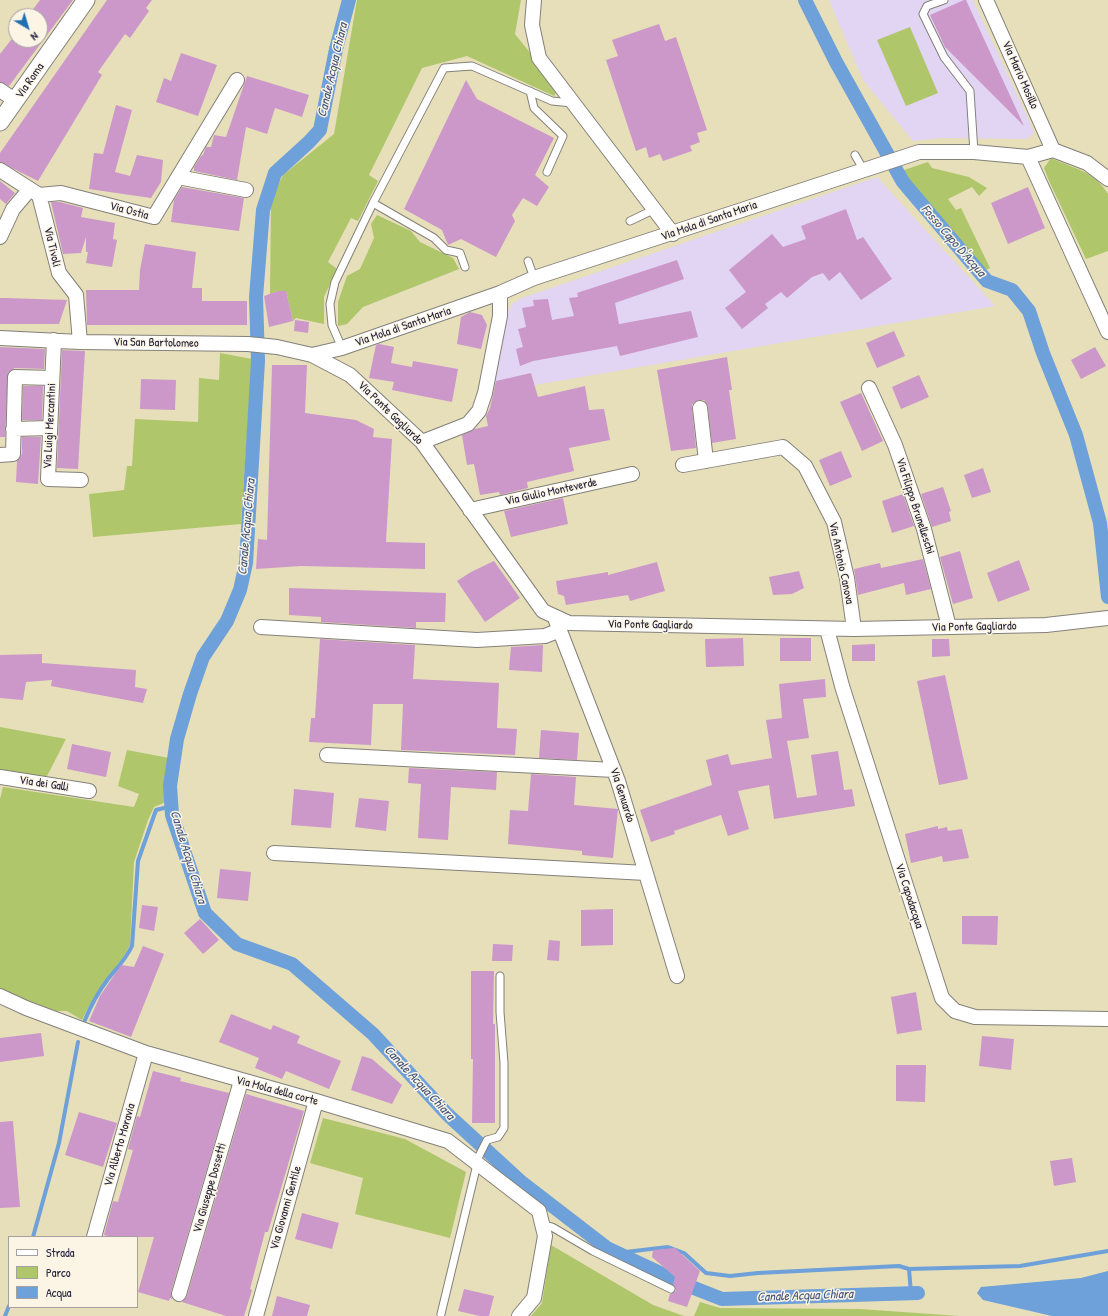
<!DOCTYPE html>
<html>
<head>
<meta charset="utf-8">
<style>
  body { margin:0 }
  #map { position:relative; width:1108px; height:1316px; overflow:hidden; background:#e6dfba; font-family:"Patrick Hand",sans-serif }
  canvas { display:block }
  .legend { position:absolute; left:8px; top:1236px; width:130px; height:72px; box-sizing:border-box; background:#fcf5e5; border:1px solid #a5a1a1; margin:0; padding:5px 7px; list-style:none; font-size:12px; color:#22223b }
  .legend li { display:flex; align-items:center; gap:8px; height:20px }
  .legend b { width:20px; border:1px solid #a5a1a1 }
  .north { position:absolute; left:8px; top:8px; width:40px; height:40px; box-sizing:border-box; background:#fcf5e5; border:1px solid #a5a1a1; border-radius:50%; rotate:142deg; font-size:11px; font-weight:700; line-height:16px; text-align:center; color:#22223b }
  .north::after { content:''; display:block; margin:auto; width:14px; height:18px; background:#1f6fb2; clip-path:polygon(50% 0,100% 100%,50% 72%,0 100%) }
</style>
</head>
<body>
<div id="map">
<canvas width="1108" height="1316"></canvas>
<ul class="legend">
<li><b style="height:5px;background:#fff"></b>Strada</li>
<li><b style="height:11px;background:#afc66b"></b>Parco</li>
<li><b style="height:11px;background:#6ea0d9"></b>Acqua</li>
</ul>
<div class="north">N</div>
</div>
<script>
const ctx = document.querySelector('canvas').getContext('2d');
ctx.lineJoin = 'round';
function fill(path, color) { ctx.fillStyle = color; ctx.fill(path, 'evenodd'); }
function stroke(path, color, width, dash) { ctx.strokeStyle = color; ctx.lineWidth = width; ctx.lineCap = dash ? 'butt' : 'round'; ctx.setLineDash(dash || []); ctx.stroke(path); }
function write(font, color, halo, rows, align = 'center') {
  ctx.font = font + ' "Patrick Hand",sans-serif'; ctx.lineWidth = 3; ctx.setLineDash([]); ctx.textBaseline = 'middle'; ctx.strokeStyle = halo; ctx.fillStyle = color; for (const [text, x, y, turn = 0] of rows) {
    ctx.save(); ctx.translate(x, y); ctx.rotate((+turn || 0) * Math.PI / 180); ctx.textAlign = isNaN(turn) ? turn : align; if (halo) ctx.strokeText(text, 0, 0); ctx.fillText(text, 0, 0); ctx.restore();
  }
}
const built = new Path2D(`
  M829 0H973L1033 129V134L1027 139 941 138 913 141 863 80Z
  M877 177 995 306 535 385 531 373 495 382 507 314 512 304 522 298Z`);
const green = new Path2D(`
  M357 0H521L515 34 559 89 554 96 467 56 422 68 369 175 378 181 358 221 351 218 328 262 337 269 324 297V324L296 318 293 321 286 291H278L270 294 271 200 283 175 334 134Z
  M910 27 938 93 906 106 877 40Z
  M1051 158C1075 169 1093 170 1108 194V251L1086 259 1049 181 1044 168Z
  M928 162 932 168 969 177 987 188 979 196 972 187 948 199 956 210 961 208 990 268 984 271 901 171Z
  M377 215 411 231 420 242 453 258 459 269 363 307 347 324 338 326V302L347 276 360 269 374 238 371 224Z
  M220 353 252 359 241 524 93 537 89 494 124 490 127 466H132L135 419 198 422 199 378 219 380Z
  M0 727 66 739 46 778 0 770Z
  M127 750 169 758 166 802 154 807 148 820 134 862 130 945C124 958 115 968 107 979 97 992 89 1005 82 1020L67 1011H52L0 992V799L3 787 134 807 139 794 118 786Z
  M323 1118 405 1139 466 1172 450 1238 355 1214 363 1178 310 1163Z
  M551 1245 653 1305 684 1316H531L542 1303Z
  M700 1302 720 1308 860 1309 959 1316H694Z`);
const water = new Path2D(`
  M1108 1271V1316H1052L983 1300 977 1293 981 1287 1081 1278Z`);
const stream = new Path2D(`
  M85 1020C91 1005 99 991 108 979 117 968 126 959 132 946L138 861 156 810 172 806
  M33 1237 59 1143 78 1042
  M617 1253 668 1247 684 1253 706 1273 730 1276 758 1273 899 1266 909 1269 911 1293
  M909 1269 1020 1266 1108 1251
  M5 1316 9 1306`);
const canal = new Path2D(`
  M349 0 336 49 320 130 309 142 275 173 263 210 256 297 258 361 246 563 240 590 227 621 203 657 190 694 177 739 170 786 172 815 205 913 237 944 292 964 373 1034 447 1114 520 1181 607 1248 673 1279
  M805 0 836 62 903 182 987 281 1012 290 1029 311 1043 353 1076 435 1100 523 1108 597
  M694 1288 722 1299 918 1293`);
const building = new Path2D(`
  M40 0H73L9 86 0 82V54L11 40H40V16H28Z
  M107 0H152L146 8 149 11 130 38 125 34 98 72 102 75 38 181 0 162V153Z
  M964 0H966L1024 126 945 47 930 15Z
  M659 24 665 41 676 37 707 130 697 133 700 142 690 146 692 151 663 161 660 154 649 158 646 147 636 151 606 60 618 56 612 40Z
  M181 53 217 65 198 116 156 102 164 78 171 81Z
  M247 76 309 95 302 117 275 108 267 134 246 127 237 180 194 171V167L201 156 203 155 206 147H211L214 135 226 137Z
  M466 80 477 99 554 138 535 175 549 187 537 206 523 198 512 215 515 221 496 257 461 239 448 245 442 230 404 209Z
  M116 105 132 110 115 172 130 176 137 155 163 160 161 182 151 198 89 189 94 153 103 154Z
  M0 181 15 193 6 204 0 199Z
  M182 187 244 198 239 231 171 222 174 200Z
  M1028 187 1045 228 1008 244 991 203Z
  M51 202H60L83 208 81 217 115 223 113 239 117 240 112 267 86 263 88 252H86V237L81 253 63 254Z
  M846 209 857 240 863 237 892 279 861 300 840 272 829 281 823 273 812 277 787 298 781 292 765 304 768 308 742 329 725 308 746 292 729 270 772 234 783 247 806 239 801 226Z
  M145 244 196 252 192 288H202V301H247V325H87L86 290H139L140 270Z
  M677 260 684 279 615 303 619 324 691 311 698 337 620 356 617 346 533 361 520 366 516 349 523 347 518 329 526 327 522 308 534 306 533 300 548 299 552 320 574 316 569 298 578 297 577 293Z
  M278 291H286L293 321 269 327 264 296Z
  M0 298H6L67 300 59 324H0Z
  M470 312 482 315 487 325 481 349 457 344 461 317Z
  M295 320 309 322 308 333 294 331Z
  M894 331 905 356 877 368 866 343Z
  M379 344 394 347 391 363 412 367 413 361 458 369 452 402 392 390 394 382 369 378 376 345Z
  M0 347 45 349 44 369 15 368 8 373 5 437H0Z
  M1095 347 1106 366 1081 379 1071 360Z
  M62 350 85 351 78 469 57 468Z
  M727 357 732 390H729L736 439 712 443 708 407 704 400H699L692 404V409L696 448 671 451 657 370Z
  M272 365H307L305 413 356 420 374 429 373 437 392 439 386 542 425 543V569L301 566 256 569 258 539 267 540Z
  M531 373 538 397 585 386 589 410 604 409 610 440 569 448 574 471 527 482 528 488 500 495 499 492 480 495 474 464 467 465 462 435 475 429 488 426 486 416 490 408 496 381Z
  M919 375 929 397 901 409 892 387Z
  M141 379 176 380 175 410 140 409Z
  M23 386H43L42 420H22Z
  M861 393 883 441 862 451 840 402Z
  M22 437H41L38 484 16 482 17 461 22 454Z
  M841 451 852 477 830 486 819 460Z
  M983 468 991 492 972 498 964 475Z
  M943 487 951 511 949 512 951 521 932 527 921 494Z
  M903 494 914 526 892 533 882 501Z
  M563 498 568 524 511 537 504 511Z
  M960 551 973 598 953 604 940 557Z
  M923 559 931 589 906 595 904 583 858 595 854 569 880 563 881 568Z
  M1019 560 1030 590 998 602 987 573Z
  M494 561 520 598 485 622 457 581 471 572Z
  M657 562 665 591 630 601 628 595 566 605 564 596 558 594 556 581 608 572V575Z
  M799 571 804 588 792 594 773 595 769 577Z
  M289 588 446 593 445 622H416V628L321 622V617L289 615Z
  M743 638 744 666 706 667 705 639Z
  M780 638H811V661H780Z
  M320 639 415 645 413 679 499 683 497 728 517 729 515 755 401 750 403 704H373L371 745 309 742 311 718H315Z
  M932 639H949L950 656 932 657Z
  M875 644V661H852V645Z
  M543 645 542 672 509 670 511 647Z
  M42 654V663L136 670 135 687 147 689 143 703 51 686 52 680 26 682 23 700 0 698V655Z
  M945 675 968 779 939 785 917 681Z
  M825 679 826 697 803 699 809 738 787 741 797 798 817 795 811 755 838 751 844 790 852 789 855 806 774 819 769 785 738 791 749 829 728 836 721 815 674 831 675 834 651 842 640 810 712 785 706 760 728 754 731 765 772 758 766 720 782 718 779 684Z
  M541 730 579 733 577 760 539 758Z
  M72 744 111 752 106 777 67 769Z
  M409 768 497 772 496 790 451 787 448 840 418 838 421 784 408 783Z
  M531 774 576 777 574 805 618 809 613 858 582 855V851L508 844 510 810 528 811Z
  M294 789 334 793 331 828 291 825Z
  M359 798 389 801 386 831 355 827Z
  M938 826V829L947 827 948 831 962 829 969 858 943 862 942 856 911 863 905 834Z
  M220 869 251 872 248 901 217 898Z
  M142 905 158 907 154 931 139 928Z
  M613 909V945L581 946V910Z
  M962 916H998L997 945 962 944Z
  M200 919 219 940 203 954 184 933Z
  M549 940 560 941 559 961 547 960Z
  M493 944 513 945 512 961H492Z
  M143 946 164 954 131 1037 89 1021 100 996 121 965 134 967Z
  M471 971H494L493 1024H495V1123H472L473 1059H471Z
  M916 992 922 1030 897 1034 891 997Z
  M231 1014 271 1030 273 1025 300 1036 297 1043 341 1061 329 1089 286 1071 282 1079 255 1068 259 1058 219 1042Z
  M41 1033 44 1056 0 1062V1038Z
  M982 1036 1014 1039 1011 1070 979 1066Z
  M362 1056 372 1059 402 1085 392 1104 351 1090Z
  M896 1065H926L925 1102 896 1101Z
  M153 1071 181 1078 180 1081 229 1093 171 1292 172 1299 170 1298 169 1301 138 1292 154 1237H111L104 1235 113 1201 118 1202 133 1150 128 1149 137 1116 140 1117Z
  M246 1094 304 1111 268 1232H265L250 1289 252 1290 244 1316H226L182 1302 187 1296Z
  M79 1112 117 1123 103 1167 65 1155Z
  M13 1121 20 1207 0 1208V1122Z
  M1072 1158 1076 1182 1054 1186 1050 1161Z
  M302 1213 339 1223 332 1249 295 1239Z
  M675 1248 700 1271 687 1307 668 1301 670 1294 676 1291 673 1284 675 1277 652 1257 653 1250Z
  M464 1289 494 1296 489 1316H480L458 1311Z
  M277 1296 310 1305 307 1316H272Z`);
const service = new Path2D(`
  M944 0 927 6 923 14 944 57 970 91 974 152
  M530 91 534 108 563 136 547 172
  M855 155 863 169
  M373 203 434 238 446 250 460 253 465 267
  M630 221 655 209
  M528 261 534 278
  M342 348 332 325 330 304 335 282 373 203 444 68 472 66 552 101 572 103
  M542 1224 552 1227 593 1251 671 1289
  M441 1314 479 1156 487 1140 498 1137 504 1128V1063L500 1012V976`);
const minor = new Path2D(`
  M534 0 532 25 539 58 673 234
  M986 0 1053 150
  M0 90 16 101
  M1028 157 1108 332
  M0 170 39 195 61 193 154 217 237 80
  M178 177 246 190
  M39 195 59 273 76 295 80 342
  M0 237 13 209 30 189
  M0 338 80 342 248 344 277 347 312 355 350 375 422 442 543 611 569 623 854 629 1046 625 1108 618
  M54 340 48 479 81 480
  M312 355 342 348 500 293 534 278 919 152H974L1028 157 1053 150 1087 163 1108 179
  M869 388 895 445 924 529 949 627
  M700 408 706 461
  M13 429 50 428
  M422 442 468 424 479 411 485 393 500 316V293
  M0 455 13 454 15 377 52 378
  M683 465 783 447 805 466 834 522 847 578 854 629
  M470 510 632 474
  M555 618 618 781 677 976
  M261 627 477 640 545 636 560 630
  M827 629 842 686 942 998 955 1011 975 1017 1108 1019
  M327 755 614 770
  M0 777 89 791
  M274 853 646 873
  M0 996 26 1008 146 1053 316 1101 448 1141 539 1211 545 1236 534 1298 519 1316
  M94 1237 146 1053
  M179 1294 241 1081
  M256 1316 316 1101`);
const tertiary = new Path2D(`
  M0 122 86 0`);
const streetNames = [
  ["Via Mario Mosillo",1020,75,66],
  ["Via Roma",30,81,-55],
  ["Via Ostia",129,211,15],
  ["Via Mola di Santa Maria",709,221,-19],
  ["Via Tivoli",52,247,77],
  ["Via Mola di Santa Maria",403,327,-19],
  ["Via San Bartolomeo",156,343,1],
  ["Via Ponte Gagliardo",390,413,44],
  ["Via Luigi Mercantini",50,426,-87],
  ["Via Giulio Monteverde",551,492,-12],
  ["Via Filippo Brunelleschi",915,506,72],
  ["Via Antonio Canova",841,563,78],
  ["Via Ponte Gagliardo",650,625,1],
  ["Via Ponte Gagliardo",974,627,-1],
  ["Via dei Galli",44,784,9],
  ["Via Genuardo",622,795,72],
  ["Via Capodacqua",909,896,72],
  ["Via Mola della corte",277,1091,15],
  ["Via Alberto Moravia",120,1145,-74],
  ["Via Giuseppe Dossetti",210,1188,-74],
  ["Via Giovanni Gentile",286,1208,-74]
];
const waterNames = [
  ["Canale Acqua Chiara",333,70,-77],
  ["Fosso Capo D'Acqua",953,241,49],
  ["Canale Acqua Chiara",247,527,-85],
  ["Canale Acqua Chiara",188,857,73],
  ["Canale Acqua Chiara",419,1083,47],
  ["Canale Acqua Chiara",805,1296,-2]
];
fill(built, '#e2d4f3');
fill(green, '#afc66b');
fill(water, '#6ea0d9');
stroke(stream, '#6ea0d9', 4);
stroke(canal, '#6ea0d9', 14);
fill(building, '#cc98c9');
stroke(service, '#84807a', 9);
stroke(minor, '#84807a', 16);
stroke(tertiary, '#84807a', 19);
stroke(service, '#fff', 7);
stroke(minor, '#fff', 14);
stroke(tertiary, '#fff', 17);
write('12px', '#22223b', '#fcf5e5', streetNames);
write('italic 13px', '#40547a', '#fcf5e5', waterNames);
</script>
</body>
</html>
